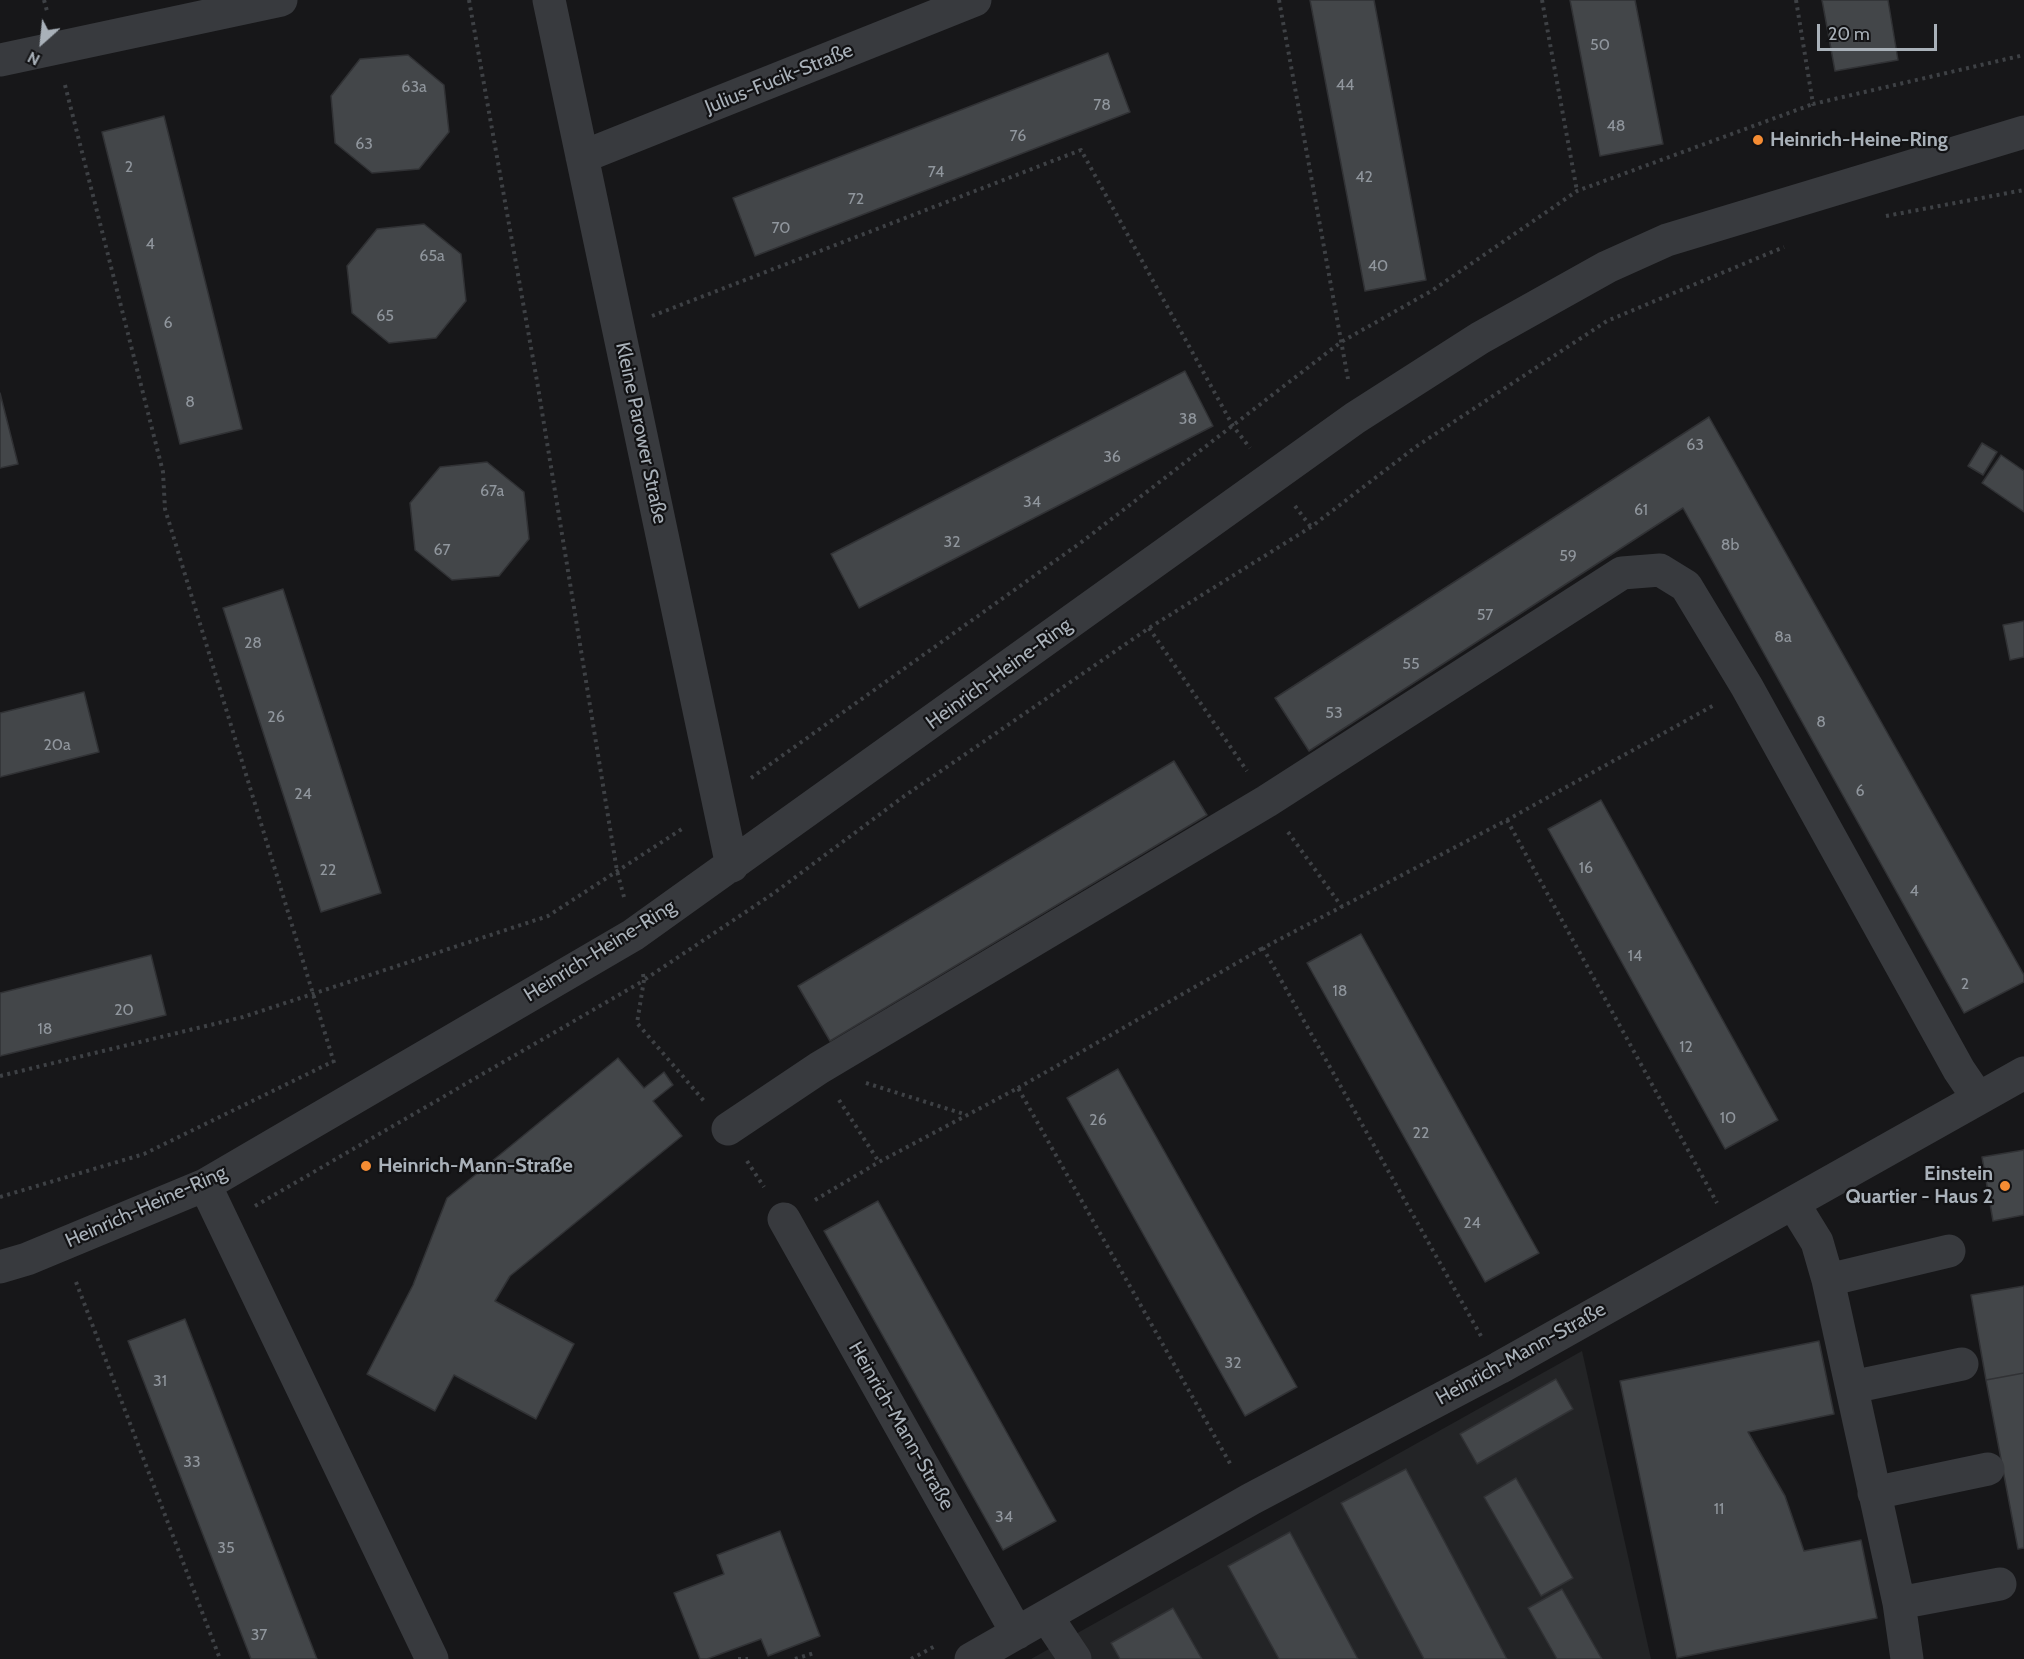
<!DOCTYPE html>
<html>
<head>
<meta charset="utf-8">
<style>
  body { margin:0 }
  #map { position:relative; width:2024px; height:1659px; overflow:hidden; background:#171719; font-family:Cabin,sans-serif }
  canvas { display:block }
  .north { position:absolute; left:12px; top:12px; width:60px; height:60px; -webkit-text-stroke:4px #121214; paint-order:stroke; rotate:207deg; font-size:16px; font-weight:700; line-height:24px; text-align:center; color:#a9b1b9 }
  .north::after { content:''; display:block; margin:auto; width:21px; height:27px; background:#a9b1b9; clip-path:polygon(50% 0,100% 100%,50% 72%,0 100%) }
  .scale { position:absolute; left:1817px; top:24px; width:120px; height:27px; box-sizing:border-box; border:3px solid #a9b1b9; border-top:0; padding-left:8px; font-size:18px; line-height:21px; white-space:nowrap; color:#a9b1b9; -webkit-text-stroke:4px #121214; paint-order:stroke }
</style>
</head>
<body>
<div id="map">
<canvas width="2024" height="1659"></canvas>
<div class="north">N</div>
<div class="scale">20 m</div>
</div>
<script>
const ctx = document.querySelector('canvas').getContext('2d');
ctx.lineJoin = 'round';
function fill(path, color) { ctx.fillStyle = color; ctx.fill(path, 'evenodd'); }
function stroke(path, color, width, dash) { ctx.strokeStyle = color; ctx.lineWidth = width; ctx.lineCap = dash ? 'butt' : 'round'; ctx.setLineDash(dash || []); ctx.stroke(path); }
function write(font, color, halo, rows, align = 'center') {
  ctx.font = font + ' Cabin,sans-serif'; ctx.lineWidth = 4.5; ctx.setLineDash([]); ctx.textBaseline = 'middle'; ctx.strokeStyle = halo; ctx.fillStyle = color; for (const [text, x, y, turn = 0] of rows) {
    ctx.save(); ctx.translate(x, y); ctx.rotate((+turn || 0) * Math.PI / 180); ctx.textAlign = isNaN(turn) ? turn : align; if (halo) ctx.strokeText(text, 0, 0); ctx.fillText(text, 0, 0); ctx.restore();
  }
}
const built = new Path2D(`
  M1582 1351 1651 1659H1031Z`);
const building = new Path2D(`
  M1310 0H1374L1426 280 1365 291Z
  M1570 0H1635L1663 144 1600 156Z
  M1822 0H1888L1898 60 1835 71Z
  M1108 53 1130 112 755 256 733 198Z
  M408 55 444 85 449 132 419 169 372 173 335 143 331 96 360 59Z
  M164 116 242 429 180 444 102 132Z
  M424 224 461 254 466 301 436 338 389 343 352 313 347 266 377 229Z
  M1185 371 1213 426 859 608 831 554Z
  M0 393 18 464 0 468Z
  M1709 417 2024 975V982L1964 1013 1683 508 1309 751 1275 698Z
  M1982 443 1997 452 1983 475 1968 466Z
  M2001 455 2024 471V512L1982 483Z
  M487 462 524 492 529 539 499 576 452 580 415 550 410 503 440 467Z
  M283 589 381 893 321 912 223 608Z
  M2024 621V657L2010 660 2003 625Z
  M84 692 99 752 0 777V713Z
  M1174 761 1207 815 830 1041 798 986Z
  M1601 800 1778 1120 1725 1149 1548 829Z
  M1361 934 1539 1253 1485 1282 1307 963Z
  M151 955 166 1015 0 1056V993Z
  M618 1058 644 1088 664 1072 673 1085 653 1101 682 1136 510 1276 495 1301 574 1344 536 1419 454 1375 435 1411 367 1374 413 1285 447 1198Z
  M1118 1069 1297 1387 1245 1416 1067 1098Z
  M2024 1150V1215L1993 1221 1982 1157Z
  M878 1201 1056 1521 1003 1550 824 1231Z
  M2024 1286V1373L1986 1380 1971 1295Z
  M185 1319 317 1659H251L128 1341Z
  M1819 1341 1834 1414 1748 1432 1785 1496 1804 1551 1861 1540 1877 1618 1677 1658 1620 1381Z
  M2024 1373V1548L2018 1549 1986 1380Z
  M1556 1379 1573 1409 1477 1464 1460 1434Z
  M1406 1469 1507 1659H1424L1341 1503Z
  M1516 1478 1573 1578 1541 1596 1484 1497Z
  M780 1531 820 1636 768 1656 761 1639 707 1659H700L674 1593 724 1574 717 1555Z
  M1290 1532 1358 1659H1279L1228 1566Z
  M1562 1589 1602 1659H1557L1528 1608Z
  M1173 1608 1202 1659H1120L1111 1643Z`);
const path = new Path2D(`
  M44 0 47 11
  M469 0 537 381 617 871 624 897
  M1279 0 1348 379
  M1542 0 1577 191
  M1796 0 1813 104 2024 55
  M65 85 163 472 165 509 335 1066
  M1886 216 2024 190
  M652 316 1081 150 1233 426 1250 448
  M1295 506 1311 527
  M1149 628 1247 771
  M751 778 1083 541 1341 342 1433 290 1577 191 1813 104
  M1507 820 1717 1203
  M1288 832 1342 907
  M643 974 644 980 774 893 903 797 1149 628 1311 527 1417 446 1607 321 1784 247
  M644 980 637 1023 704 1101
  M0 1076 243 1017 548 916 685 827
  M866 1083 967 1115
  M1018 1088 1263 948
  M839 1100 879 1162
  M747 1161 764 1187
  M0 1197 144 1154 334 1061
  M815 1200 879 1162 1018 1088 1232 1467
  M255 1206 643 981
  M76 1282 220 1659
  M1481 1336 1263 948 1507 820 1716 704
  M738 1659H748
  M795 1659 814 1653
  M911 1659 937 1645`);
const minor = new Path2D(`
  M549 0 732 866
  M0 60 281 0
  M582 157 975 0
  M728 1129 819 1068 1267 801 1622 573 1660 570 1686 586 1747 687 1959 1070 1978 1098
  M205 1185 432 1659
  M1793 1203 1817 1242 1828 1280 1899 1603 2000 1584
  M784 1219 1017 1633
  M0 1267 27 1259 205 1185 633 935 1355 418 1480 338 1607 267 1667 240 2024 132
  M1828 1280 1949 1251
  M1852 1387 1962 1364
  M1874 1493 1988 1469
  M1899 1603 1907 1659
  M1047 1617 1075 1659
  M971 1659 1251 1499 1499 1368 2024 1073`);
const markers = [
  [1758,140,6,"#f58c33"],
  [366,1166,6,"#f58c33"],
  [2005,1186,6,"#f58c33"]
];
const numberNames = [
  ["50",1600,45],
  ["44",1345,85],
  ["63a",414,87],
  ["78",1102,105],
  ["48",1616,126],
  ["76",1018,136],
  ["63",364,144],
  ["2",129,167],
  ["74",936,172],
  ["42",1364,177],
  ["72",856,199],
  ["70",781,228],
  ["4",150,244],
  ["65a",432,256],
  ["40",1378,266],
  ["65",385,316],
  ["6",168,323],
  ["8",190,402],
  ["38",1188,419],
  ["63",1695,445],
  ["36",1112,457],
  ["67a",492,491],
  ["34",1032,502],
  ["61",1641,510],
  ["32",952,542],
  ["8b",1730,545],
  ["67",442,550],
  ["59",1568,556],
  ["57",1485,615],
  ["8a",1783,637],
  ["28",253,643],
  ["55",1411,664],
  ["53",1334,713],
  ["26",276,717],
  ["8",1821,722],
  ["20a",57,745],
  ["6",1860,791],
  ["24",303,794],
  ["16",1586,868],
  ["22",328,870],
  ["4",1914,891],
  ["14",1635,956],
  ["2",1965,984],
  ["18",1340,991],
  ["20",124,1010],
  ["18",45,1029],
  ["12",1686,1047],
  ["10",1728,1118],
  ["26",1098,1120],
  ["22",1421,1133],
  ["24",1472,1223],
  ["32",1233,1363],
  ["31",160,1381],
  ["33",192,1462],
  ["11",1719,1509],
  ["34",1004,1517],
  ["35",226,1548],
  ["37",259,1635]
];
const streetNames = [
  ["Julius-Fucik-Straße",779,79,-22],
  ["Kleine Parower Straße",641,433,78],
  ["Heinrich-Heine-Ring",999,674,-36],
  ["Heinrich-Heine-Ring",600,951,-32],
  ["Heinrich-Heine-Ring",146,1207,-24],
  ["Heinrich-Mann-Straße",1521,1354,-29],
  ["Heinrich-Mann-Straße",901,1426,60]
];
const poiNames = [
  ["Heinrich-Heine-Ring",1770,140],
  ["Heinrich-Mann-Straße",378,1166],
  ["Einstein",1993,1174,"right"],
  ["Quartier - Haus 2",1993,1197,"right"]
];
fill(built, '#232426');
fill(building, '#434649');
stroke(building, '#313235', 1.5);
stroke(path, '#3e4145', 4, [3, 4.5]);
stroke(minor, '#383a3e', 33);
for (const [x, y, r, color] of markers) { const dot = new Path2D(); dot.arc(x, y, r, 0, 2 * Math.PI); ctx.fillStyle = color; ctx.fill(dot); stroke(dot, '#121214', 2); }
write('16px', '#90969d', null, numberNames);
write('20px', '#a9b1b9', '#121214', streetNames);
write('bold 20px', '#a9b1b9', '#121214', poiNames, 'left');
</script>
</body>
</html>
